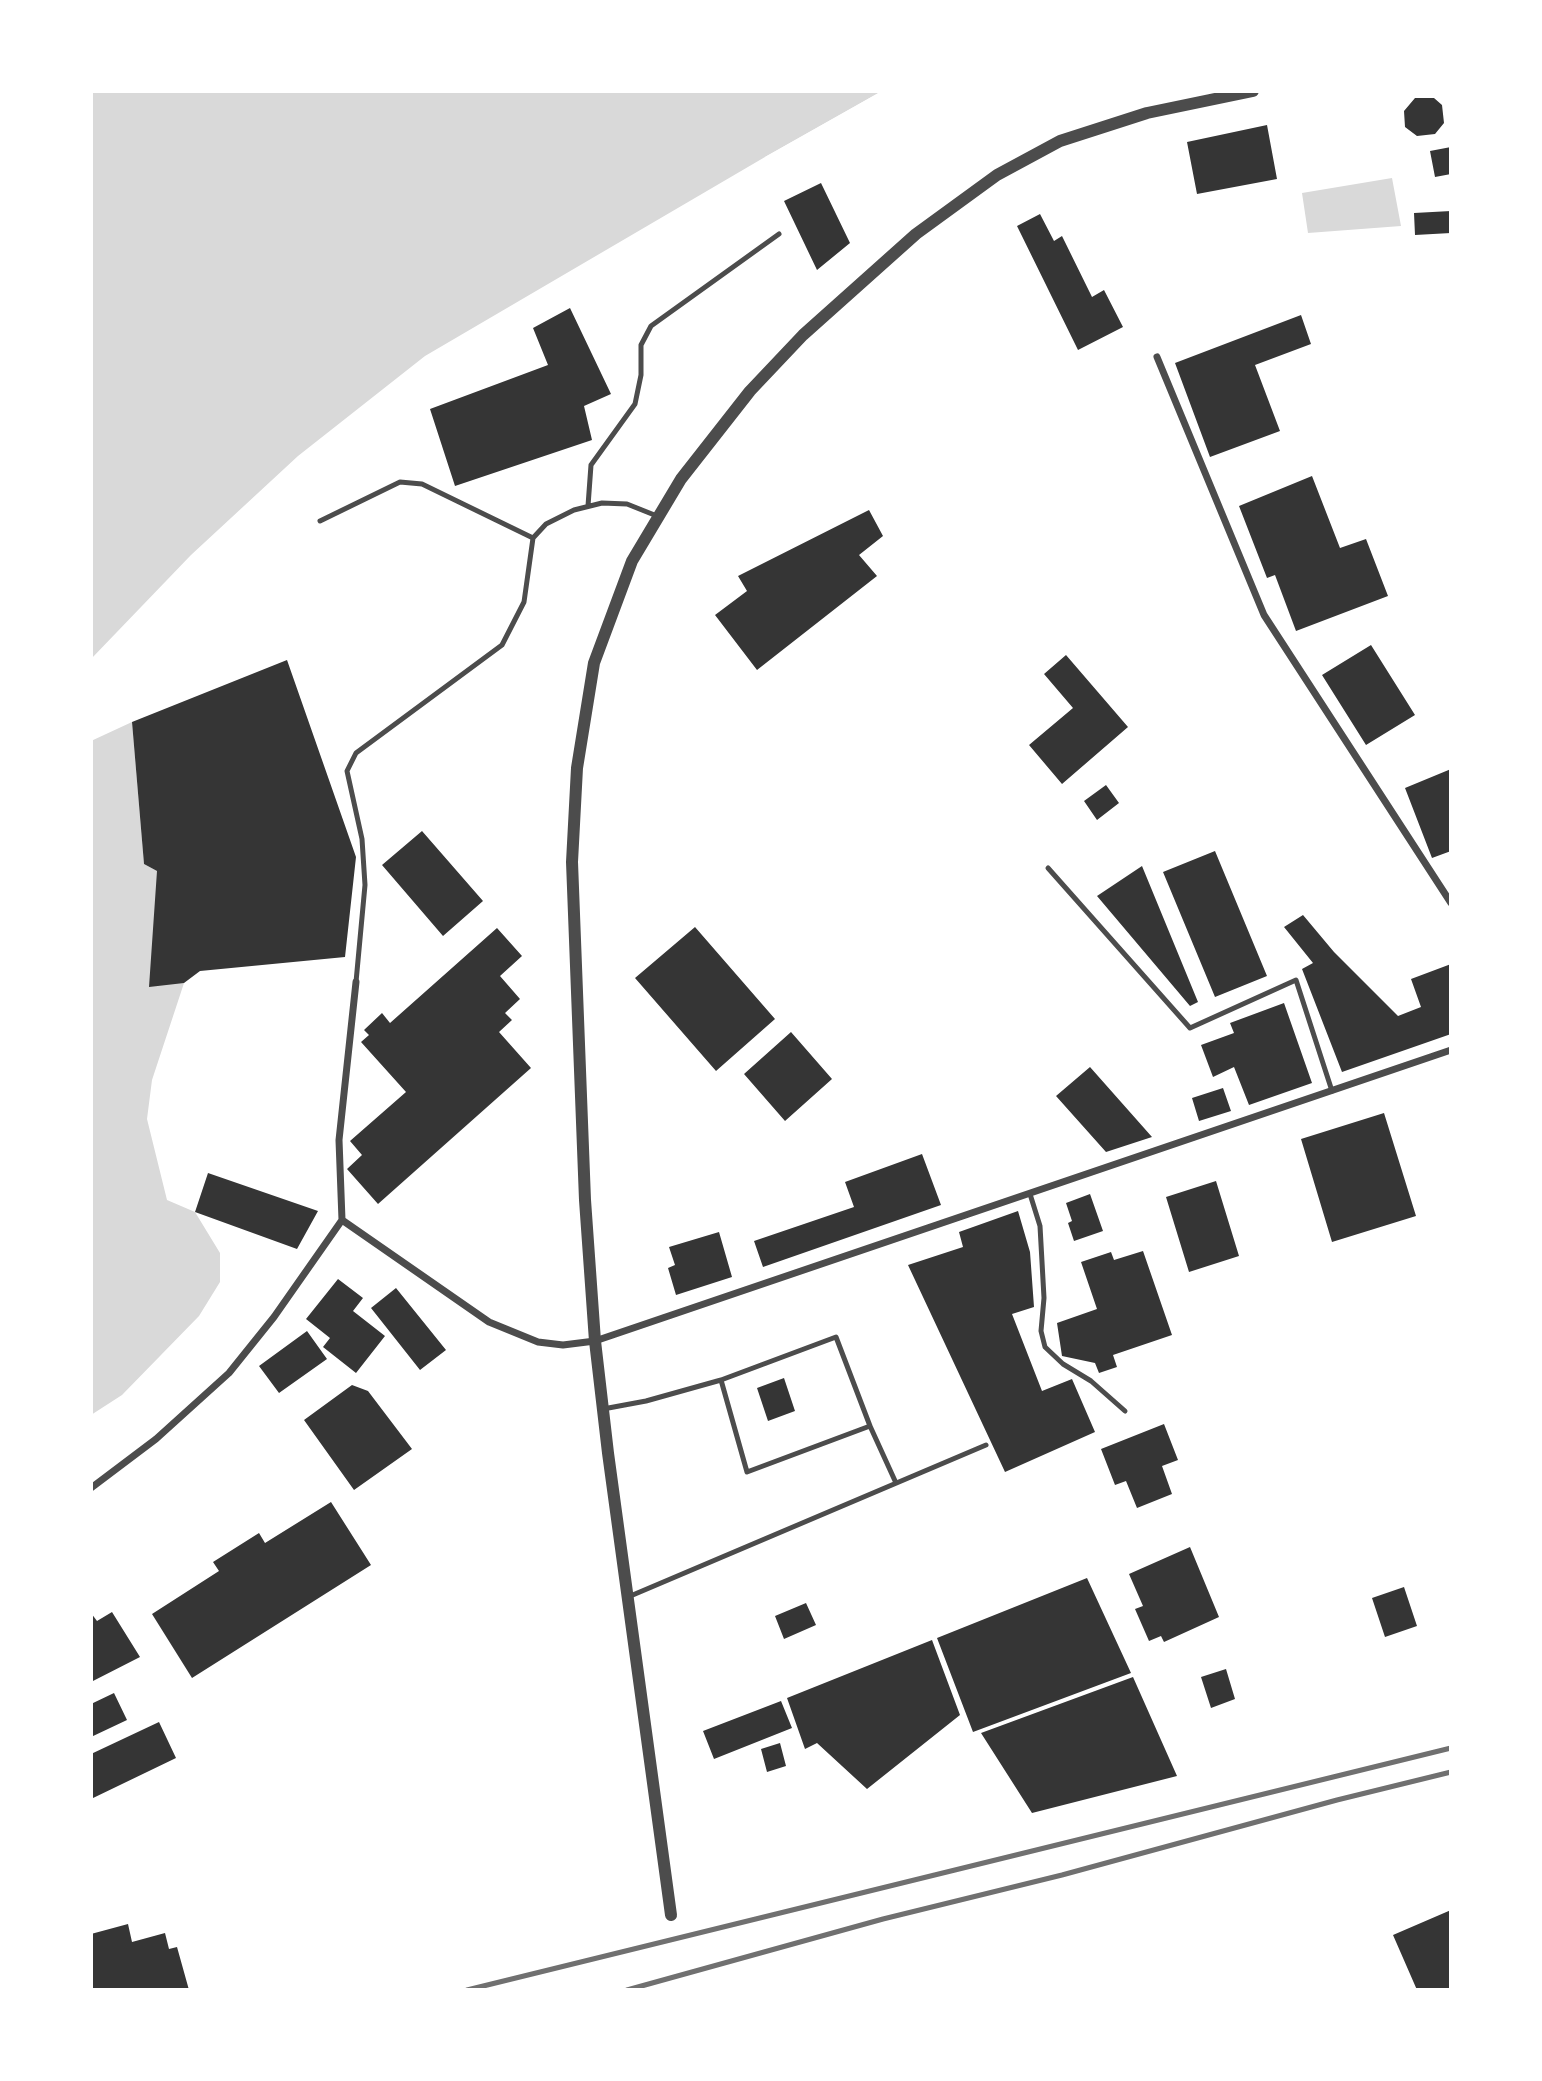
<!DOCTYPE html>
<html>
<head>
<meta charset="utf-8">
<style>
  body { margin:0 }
  #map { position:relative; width:1542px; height:2081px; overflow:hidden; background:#fff; font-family:Spectral,serif }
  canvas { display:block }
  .frame { position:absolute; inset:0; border:93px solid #fff; pointer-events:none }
</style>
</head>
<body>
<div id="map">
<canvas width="1542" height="2081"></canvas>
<div class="frame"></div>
</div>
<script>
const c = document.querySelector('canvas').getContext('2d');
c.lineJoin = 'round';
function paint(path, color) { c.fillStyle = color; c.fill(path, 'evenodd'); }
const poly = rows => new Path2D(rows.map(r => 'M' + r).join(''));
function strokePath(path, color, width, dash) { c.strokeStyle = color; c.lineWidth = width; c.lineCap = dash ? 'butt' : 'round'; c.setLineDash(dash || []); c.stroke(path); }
paint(poly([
  [91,91,882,91,765,157,425,356,298,456,191,555,91,659],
  [1392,178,1401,226,1308,233,1302,193],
  [132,722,144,864,157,871,184,983,152,1080,147,1119,167,1200,195,1212,220,1253,220,1282,199,1316,122,1395,91,1415,91,741]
]), '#d9d9d9');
paint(poly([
  [882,91,886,91,884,94,766,160,765,157]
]), '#fff');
paint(poly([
  [1415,98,1434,98,1442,105,1444,123,1435,134,1417,136,1405,127,1404,111],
  [1267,125,1277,179,1197,194,1187,142],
  [1451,147,1451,174,1435,177,1430,151],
  [821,183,850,243,817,270,784,201],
  [1451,211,1451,233,1415,235,1414,213],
  [1040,214,1054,241,1062,236,1092,297,1104,290,1123,327,1078,350,1017,226],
  [570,308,611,394,584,406,592,440,455,486,430,409,548,365,533,328],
  [1301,315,1311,344,1255,365,1280,431,1210,457,1175,363],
  [1312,476,1340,548,1366,539,1388,596,1296,631,1275,575,1267,578,1239,506],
  [869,510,883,536,859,555,877,576,757,670,715,615,747,591,738,576],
  [1371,645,1415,715,1366,745,1322,675],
  [1066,655,1128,727,1062,784,1029,745,1073,708,1044,674],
  [287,660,356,857,345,957,200,971,184,983,149,987,157,871,144,864,132,722],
  [1451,769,1451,851,1432,858,1405,788],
  [1106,785,1119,803,1097,820,1084,801],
  [422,831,483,901,443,936,382,865],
  [1215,851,1267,976,1215,997,1163,872],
  [1142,866,1198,1002,1190,1006,1097,896],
  [1303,915,1334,952,1398,1016,1421,1007,1411,979,1451,964,1451,1034,1342,1072,1302,969,1313,963,1284,927],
  [695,927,775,1019,716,1071,635,978],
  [497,928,522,956,500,976,520,999,505,1013,512,1020,499,1032,531,1068,378,1204,347,1169,362,1155,350,1141,406,1092,361,1042,369,1035,364,1030,382,1013,390,1023],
  [1284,1003,1312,1083,1249,1105,1234,1067,1213,1077,1201,1045,1234,1033,1230,1023],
  [791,1032,832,1079,785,1121,744,1074],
  [1090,1067,1152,1137,1106,1152,1056,1096],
  [1223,1088,1231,1111,1199,1121,1192,1098],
  [1384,1113,1416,1216,1332,1242,1301,1139],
  [922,1154,941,1205,763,1267,754,1241,854,1207,845,1182],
  [208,1173,318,1211,297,1249,195,1212],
  [1216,1181,1239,1256,1189,1272,1166,1197],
  [1090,1194,1103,1231,1074,1241,1068,1223,1072,1221,1066,1203],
  [1018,1211,1030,1252,1034,1307,1012,1314,1042,1391,1072,1379,1095,1432,1005,1472,908,1265,963,1247,959,1232],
  [719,1232,732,1277,676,1295,668,1268,675,1265,669,1247],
  [1143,1251,1172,1335,1113,1355,1117,1367,1099,1373,1095,1363,1062,1356,1057,1323,1097,1309,1081,1262,1111,1252,1114,1260],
  [338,1279,363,1298,353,1311,385,1336,356,1373,323,1347,330,1338,306,1319],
  [396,1288,446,1350,420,1370,371,1308],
  [307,1331,327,1359,279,1393,259,1366],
  [784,1378,795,1411,768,1421,757,1388],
  [352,1385,368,1391,412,1449,354,1490,304,1420],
  [1164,1424,1178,1460,1162,1466,1172,1494,1137,1508,1126,1481,1115,1485,1101,1449],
  [331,1502,371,1565,192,1678,152,1614,219,1571,213,1562,259,1533,265,1543],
  [1190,1547,1219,1617,1164,1642,1161,1636,1149,1641,1135,1609,1143,1606,1129,1574],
  [1087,1578,1131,1673,973,1732,937,1638],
  [1404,1587,1417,1626,1385,1637,1372,1598],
  [806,1603,816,1625,784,1639,775,1616],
  [112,1612,140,1657,91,1682,91,1613,97,1621],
  [932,1640,960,1715,867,1789,817,1743,805,1749,787,1698],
  [1226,1669,1235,1699,1211,1708,1201,1677],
  [1133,1677,1177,1776,1032,1813,981,1733],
  [114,1693,127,1720,91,1737,91,1704],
  [781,1701,792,1728,714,1759,703,1731],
  [159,1722,176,1758,91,1799,91,1754],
  [780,1743,786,1766,767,1772,761,1749],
  [1451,1910,1451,1990,1417,1990,1393,1935],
  [128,1924,132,1942,165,1933,169,1949,177,1947,189,1990,91,1990,91,1934]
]), '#353535');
strokePath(poly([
  [588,506,591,465,635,404,641,375,641,345,651,326,779,234],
  [320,521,400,482,422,484,533,538],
  [1048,868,1190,1028,1296,980,1332,1091],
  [356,982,365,885,362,839,347,771,356,753,502,645,524,602,533,538,546,524,574,510,602,503,627,504,657,516],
  [1030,1194,1040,1226,1044,1298,1041,1331,1045,1347,1063,1364,1091,1381,1125,1411],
  [603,1409,646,1401,721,1380,836,1337,870,1426,747,1472,721,1380],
  [870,1426,896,1483],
  [628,1597,986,1445]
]), '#4c4c4c', 5);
strokePath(poly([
  [1157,357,1264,615,1451,903],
  [342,1220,489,1322,538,1342,563,1345,595,1341,1451,1050],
  [91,1488,156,1439,229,1373,274,1317,342,1220,339,1140,356,982]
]), '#4c4c4c', 7);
strokePath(poly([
  [671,1915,608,1453,595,1341,585,1200,572,862,577,768,594,663,632,561,681,479,750,391,803,335,916,234,997,175,1060,141,1147,113,1253,91]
]), '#4c4c4c', 12);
strokePath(poly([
  [467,1990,1451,1748],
  [627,1990,883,1919,1062,1875,1337,1800,1451,1772]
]), '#707070', 5);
</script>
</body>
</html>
